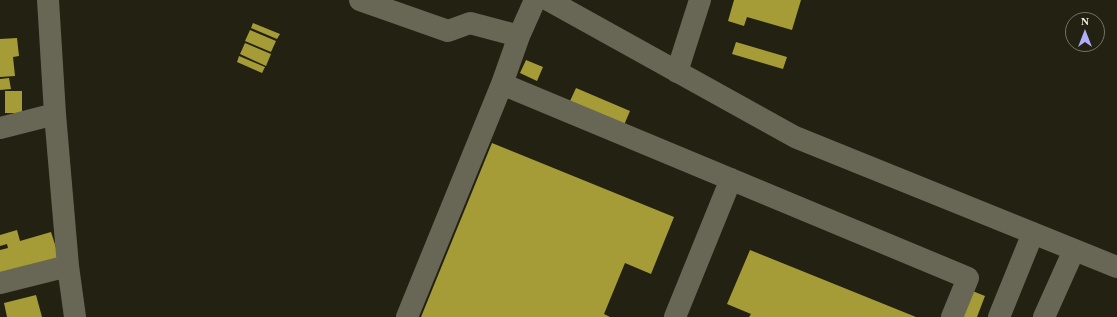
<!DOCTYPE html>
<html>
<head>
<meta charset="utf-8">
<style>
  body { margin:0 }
  #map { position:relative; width:1117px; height:317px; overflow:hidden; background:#222112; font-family:"Times New Roman",serif }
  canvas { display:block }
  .north { position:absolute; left:1065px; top:12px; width:40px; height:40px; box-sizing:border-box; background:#222112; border:1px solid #747366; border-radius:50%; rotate:0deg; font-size:11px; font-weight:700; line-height:16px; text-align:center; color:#eeeee4 }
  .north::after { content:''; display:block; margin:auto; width:14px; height:18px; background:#b0aefa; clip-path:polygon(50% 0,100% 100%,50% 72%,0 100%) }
</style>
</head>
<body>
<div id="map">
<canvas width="1117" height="317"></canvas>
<div class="north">N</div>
</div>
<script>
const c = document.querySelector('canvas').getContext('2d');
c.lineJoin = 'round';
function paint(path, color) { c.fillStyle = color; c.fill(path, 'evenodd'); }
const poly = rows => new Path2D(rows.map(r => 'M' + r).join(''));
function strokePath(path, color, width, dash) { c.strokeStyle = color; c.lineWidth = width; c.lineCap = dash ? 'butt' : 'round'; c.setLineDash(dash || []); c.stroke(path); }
paint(poly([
  [734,0,801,0,792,30,747,17,744,26,728,21],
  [253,23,280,34,277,39,251,28],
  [250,30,276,41,271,52,245,41],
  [17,38,19,56,13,57,15,76,0,77,0,39],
  [736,42,787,57,783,69,732,54],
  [245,43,271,54,266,66,240,54],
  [239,56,265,67,262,73,237,62],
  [526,60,543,67,537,81,520,73],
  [9,78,11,89,0,90,0,79],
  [576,88,630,111,624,125,570,101],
  [5,91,22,91,22,113,5,113],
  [492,143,674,217,651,274,625,263,604,314,610,317,421,317],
  [17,230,20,241,51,232,60,260,0,275,0,250,8,248,7,244,0,246,0,235],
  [750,250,916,317,749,317,751,314,727,304],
  [970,290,985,296,977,317,959,317],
  [36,295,42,317,7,317,4,303]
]), '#a59c37');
strokePath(poly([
  [48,0,55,114,68,266,75,317],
  [360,0,448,31,470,23,519,36],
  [548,0,795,137,1117,267],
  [677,72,700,0],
  [502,84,968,278,952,317],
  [0,128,55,114],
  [0,283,68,266],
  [407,317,502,84,519,36,535,0],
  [675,317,731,179],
  [999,317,1033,233],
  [1044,317,1074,250]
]), '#686756', 22);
</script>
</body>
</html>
